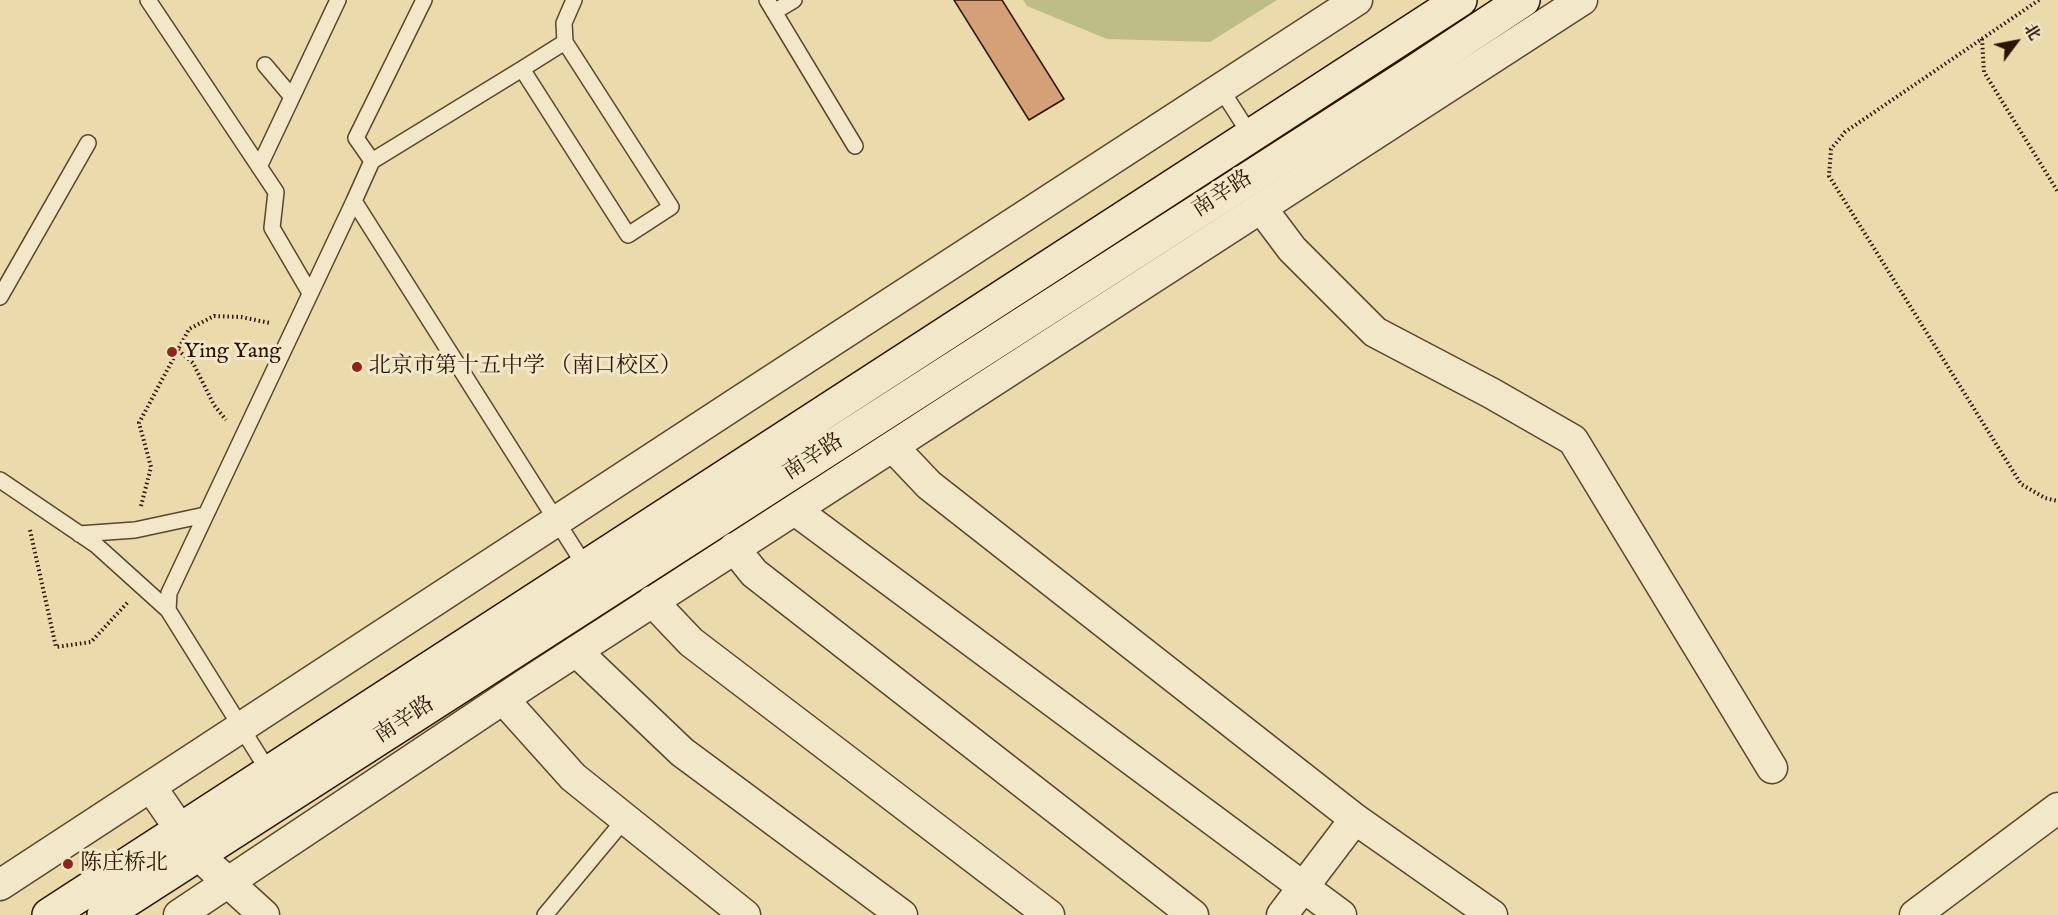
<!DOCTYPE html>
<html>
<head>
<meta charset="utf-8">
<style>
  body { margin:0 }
  #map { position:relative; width:2058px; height:915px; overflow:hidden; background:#ebdaab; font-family:"IM FELL English","Noto Serif SC",serif }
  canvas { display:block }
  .north { position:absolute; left:1986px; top:12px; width:60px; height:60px; -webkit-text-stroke:4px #f2e7c8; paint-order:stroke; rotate:58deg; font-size:16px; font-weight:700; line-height:24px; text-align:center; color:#2c1401 }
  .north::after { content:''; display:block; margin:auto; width:21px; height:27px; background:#2c1401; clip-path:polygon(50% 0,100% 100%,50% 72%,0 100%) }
</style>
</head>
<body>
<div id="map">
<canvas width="2058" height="915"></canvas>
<div class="north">北</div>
</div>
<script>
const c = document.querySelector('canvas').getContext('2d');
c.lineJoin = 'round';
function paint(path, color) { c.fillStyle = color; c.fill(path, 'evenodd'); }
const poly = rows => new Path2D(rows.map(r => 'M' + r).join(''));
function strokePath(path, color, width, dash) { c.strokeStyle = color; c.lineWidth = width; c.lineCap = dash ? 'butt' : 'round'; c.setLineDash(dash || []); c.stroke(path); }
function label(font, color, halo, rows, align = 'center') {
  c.font = font + ' "IM FELL English","Noto Serif SC",serif'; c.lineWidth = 6; c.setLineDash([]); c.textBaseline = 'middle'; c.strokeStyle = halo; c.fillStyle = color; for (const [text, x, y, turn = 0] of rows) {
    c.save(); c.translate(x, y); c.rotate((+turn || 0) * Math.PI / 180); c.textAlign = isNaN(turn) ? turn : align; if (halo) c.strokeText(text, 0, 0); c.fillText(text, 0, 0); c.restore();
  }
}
paint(poly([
  [1023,0,1277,0,1210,42,1107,39,1027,6]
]), '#bdbe85');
const building = poly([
  [954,0,1002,0,1064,99,1029,120,954,0]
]);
paint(building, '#d5a077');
strokePath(building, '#2c1401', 1.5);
const lane = poly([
  [148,0,276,192,272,228,310,293],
  [767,0,855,146],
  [774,12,794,0],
  [565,42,564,23,574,0],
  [265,65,292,97],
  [522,69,628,235,671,207,565,42,522,69,372,161,354,201,587,569],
  [1221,89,1251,136],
  [372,161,356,138,424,0],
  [259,167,338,0],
  [0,297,88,143],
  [0,480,96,545,168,610],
  [79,534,135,530,205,515],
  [269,772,168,610,169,593,354,201],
  [545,915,625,819]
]);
const street = poly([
  [1262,209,1292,249,1375,332,1491,393,1573,440,1772,768],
  [893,447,929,485,1355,819,1492,915],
  [795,510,1341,915],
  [734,548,754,573,1193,915],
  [652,601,691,642,1049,915],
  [576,651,682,752,902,915],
  [503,699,573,777,745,915],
  [151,787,197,854,264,915],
  [0,885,743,399,1357,0],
  [179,915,527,683,1582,0],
  [1282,915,1355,819],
  [1915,915,2058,808]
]);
const secondary = poly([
  [49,915,1460,0],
  [104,915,1413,73,1523,0]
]);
strokePath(lane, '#5c462c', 18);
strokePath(street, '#5c462c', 33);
strokePath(secondary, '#2c1401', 36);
strokePath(poly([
  [2039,0,1845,132,1831,149,1829,176,2021,484,2045,498,2058,501],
  [1982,39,1984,72,2058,192],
  [178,350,193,363,214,405,226,420],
  [141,506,151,467,139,423,189,329,214,316,241,317,270,323],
  [30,530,56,647,91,642,128,602]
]), '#2c1401', 4, [1.5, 3]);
strokePath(lane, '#f2e7c8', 15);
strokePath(street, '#f2e7c8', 30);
strokePath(secondary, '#f2e7c8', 33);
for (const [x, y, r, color] of [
  [172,352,6,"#8f2418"],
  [357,367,6,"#8f2418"],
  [68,864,6,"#8f2418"]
]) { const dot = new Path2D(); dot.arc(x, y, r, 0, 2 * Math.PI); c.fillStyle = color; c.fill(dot); strokePath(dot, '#f2e7c8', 2); }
label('22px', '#2c1401', '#f2e7c8', [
  ["南辛路",1223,195,-33],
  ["南辛路",814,458,-33],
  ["南辛路",405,721,-33]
]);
label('22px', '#2c1401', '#f2e7c8', [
  ["Ying Yang",184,352],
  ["北京市第十五中学 （南口校区）",369,367],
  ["陈庄桥北",80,864]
], 'left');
</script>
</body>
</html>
